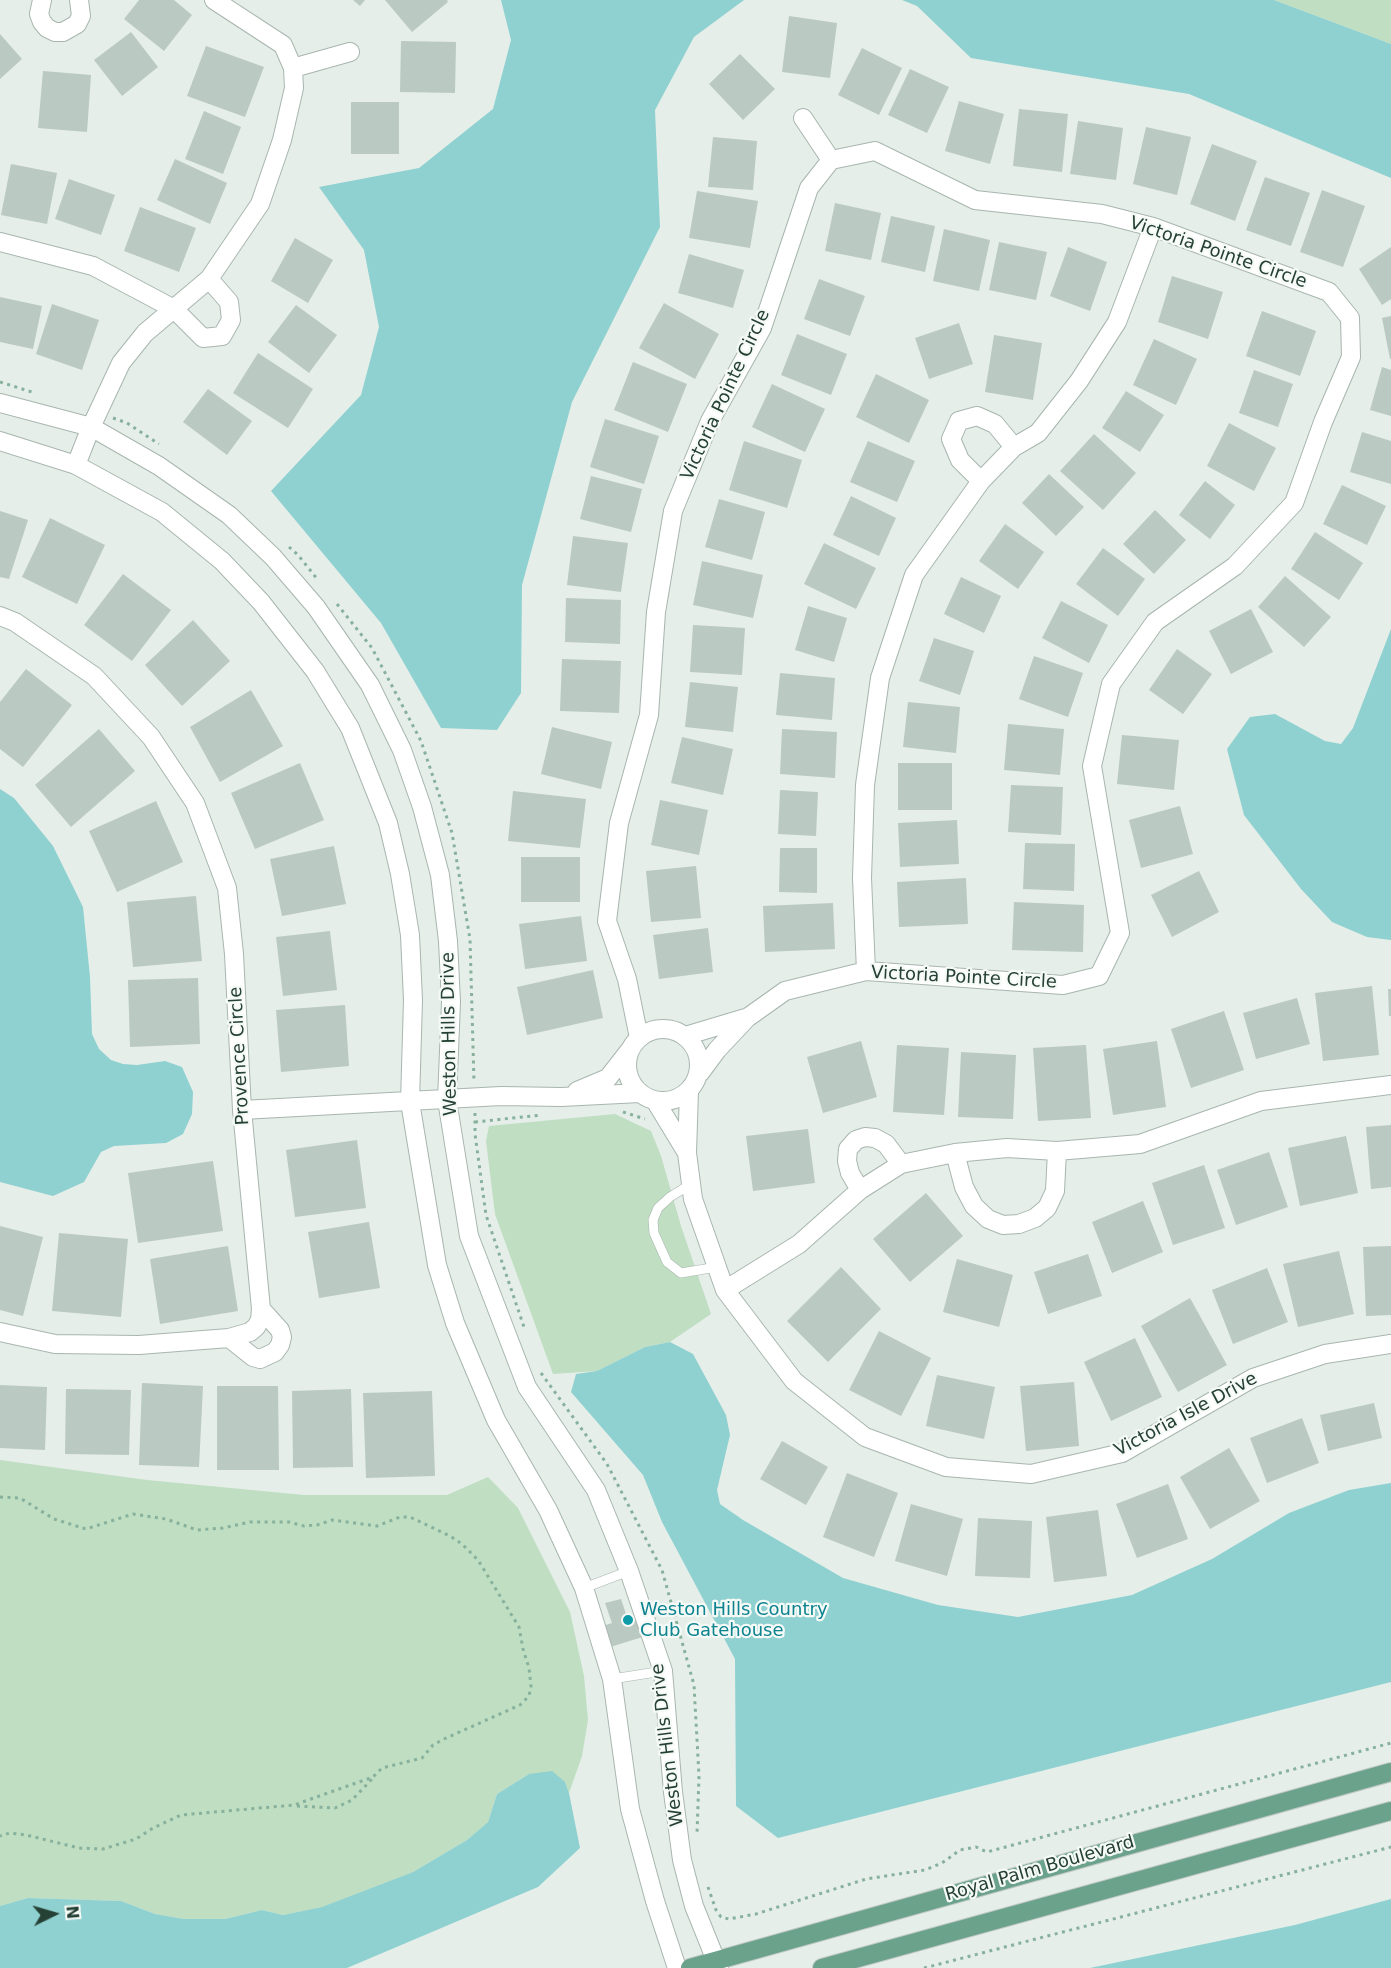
<!DOCTYPE html>
<html>
<head>
<meta charset="utf-8">
<style>
  body { margin:0 }
  #map { position:relative; width:1391px; height:1968px; overflow:hidden; background:#e5eee9; font-family:"DejaVu Sans",sans-serif }
  canvas { display:block }
  .north { position:absolute; left:24px; top:1884px; width:60px; height:60px; -webkit-text-stroke:4px #f6faf7; paint-order:stroke; rotate:85deg; font-size:16px; font-weight:700; line-height:24px; text-align:center; color:#254034 }
  .north::after { content:''; display:block; margin:auto; width:21px; height:27px; background:#254034; clip-path:polygon(50% 0,100% 100%,50% 72%,0 100%) }
</style>
</head>
<body>
<div id="map">
<canvas width="1391" height="1968"></canvas>
<div class="north">N</div>
</div>
<script>
const c = document.querySelector('canvas').getContext('2d');
c.lineJoin = 'round';
function paint(path, color) { c.fillStyle = color; c.fill(path, 'evenodd'); }
const poly = rows => new Path2D(rows.map(r => 'M' + r).join(''));
function strokePath(path, color, width, dash) { c.strokeStyle = color; c.lineWidth = width; c.lineCap = dash ? 'butt' : 'round'; c.setLineDash(dash || []); c.stroke(path); }
function label(font, color, halo, rows, align = 'center') {
  c.font = font + ' "DejaVu Sans",sans-serif'; c.lineWidth = 4.5; c.setLineDash([]); c.textBaseline = 'middle'; c.strokeStyle = halo; c.fillStyle = color; for (const [text, x, y, turn = 0] of rows) {
    c.save(); c.translate(x, y); c.rotate((+turn || 0) * Math.PI / 180); c.textAlign = isNaN(turn) ? turn : align; if (halo) c.strokeText(text, 0, 0); c.fillText(text, 0, 0); c.restore();
  }
}
paint(poly([
  [1274,0,1391,0,1391,44],
  [615,1114,651,1131,661,1156,681,1226,711,1314,670,1342,645,1347,597,1371,553,1374,495,1214,486,1141,489,1126],
  [0,1460,147,1480,304,1495,447,1495,488,1477,518,1508,570,1612,584,1676,588,1720,582,1756,569,1793,565,1782,529,1774,497,1794,488,1822,467,1840,413,1872,323,1907,283,1915,262,1910,225,1919,184,1919,155,1914,121,1901,28,1898,0,1906]
]), '#bfdec2');
paint(poly([
  [501,0,744,0,694,37,655,110,660,227,572,402,522,585,521,693,497,730,441,728,381,623,271,491,361,395,379,327,364,250,319,187,419,168,493,109,511,40],
  [902,0,1274,0,1391,44,1391,178,1189,94,971,58,917,6],
  [1391,629,1391,940,1367,937,1332,922,1301,889,1244,815,1227,749,1250,717,1275,714,1325,741,1341,744,1353,728],
  [0,789,14,798,53,846,83,907,90,977,92,1034,99,1049,111,1060,123,1064,137,1065,165,1061,182,1067,193,1092,192,1114,183,1134,166,1143,114,1146,101,1152,84,1182,53,1196,0,1182],
  [670,1342,693,1354,726,1415,730,1435,717,1490,720,1504,743,1520,843,1578,938,1605,1018,1617,1132,1595,1212,1559,1289,1513,1349,1490,1391,1483,1391,1682,778,1838,736,1806,735,1659,662,1522,643,1475,571,1392,576,1374,597,1371,645,1347],
  [552,1771,565,1782,569,1793,580,1848,538,1887,347,1968,0,1968,0,1906,28,1898,121,1901,155,1914,184,1919,225,1919,262,1910,283,1915,322,1907,413,1872,467,1840,488,1822,497,1794,529,1774],
  [1391,1899,1391,1968,1090,1968,1295,1925]
]), '#8fd1d0');
paint(poly([
  [139,0,174,0,192,15,164,51,124,19],
  [353,0,365,0,360,6],
  [385,0,447,0,448,2,412,32],
  [789,16,837,23,830,78,782,72],
  [131,32,158,67,122,96,94,60],
  [0,34,22,59,0,79],
  [401,41,456,42,455,93,400,92],
  [206,46,264,67,245,117,187,96],
  [862,48,902,68,879,115,838,95],
  [740,54,775,89,743,120,709,84],
  [910,69,949,87,927,133,888,115],
  [43,71,91,75,87,132,38,128],
  [959,101,1004,114,990,164,945,151],
  [351,102,399,102,399,154,351,154],
  [1019,109,1068,114,1062,172,1013,166],
  [204,111,241,127,223,174,185,159],
  [1078,121,1123,128,1116,180,1070,174],
  [1146,127,1191,137,1177,195,1133,184],
  [713,137,757,141,753,190,708,187],
  [1212,144,1257,161,1235,221,1190,204],
  [175,159,227,183,210,224,157,200],
  [11,164,57,173,47,224,1,215],
  [1265,177,1310,193,1291,246,1246,230],
  [69,179,115,195,101,235,55,219],
  [1322,190,1365,206,1343,267,1300,252],
  [697,191,758,201,750,248,689,238],
  [835,203,881,213,871,260,825,251],
  [140,207,196,228,179,272,124,251],
  [891,216,935,226,925,272,881,262],
  [944,229,990,240,979,291,933,281],
  [295,238,333,260,308,303,271,281],
  [999,242,1047,252,1036,300,989,290],
  [1068,247,1107,262,1090,311,1050,296],
  [1391,247,1391,299,1382,305,1359,269],
  [689,254,744,270,733,308,678,293],
  [1172,276,1223,292,1208,339,1158,322],
  [819,279,865,296,850,336,804,319],
  [0,297,42,306,33,349,0,342],
  [664,303,719,334,695,379,639,348],
  [52,304,99,320,82,370,36,354],
  [296,305,337,335,309,373,268,342],
  [1262,311,1316,331,1300,376,1246,356],
  [1391,316,1391,359,1390,359,1382,318],
  [959,323,973,364,929,379,915,338],
  [797,334,847,354,831,395,781,375],
  [994,335,1042,343,1033,400,985,392],
  [1154,339,1197,359,1176,405,1133,385],
  [258,353,313,389,288,428,233,393],
  [633,362,687,384,668,432,614,410],
  [1382,367,1391,370,1391,416,1370,410],
  [1254,370,1293,384,1278,427,1239,413],
  [876,374,929,400,909,443,856,417],
  [772,384,825,409,805,452,752,427],
  [208,389,252,421,227,455,183,422],
  [1126,391,1164,415,1140,452,1102,428],
  [605,419,659,436,644,484,590,467],
  [1229,423,1276,448,1254,491,1207,466],
  [1362,432,1391,441,1391,484,1350,472],
  [1094,434,1136,473,1103,510,1060,471],
  [744,441,802,460,787,508,729,490],
  [868,441,915,461,897,502,850,482],
  [1049,474,1084,507,1056,536,1022,503],
  [591,476,642,489,631,532,580,519],
  [1205,481,1235,505,1210,539,1179,515],
  [1342,485,1386,506,1367,545,1323,524],
  [851,496,896,518,879,556,833,535],
  [719,499,765,512,752,560,705,547],
  [1155,510,1186,540,1154,574,1123,544],
  [0,511,28,520,9,579,0,577],
  [50,518,105,545,77,604,22,577],
  [1005,524,1044,552,1018,589,979,561],
  [1315,532,1363,563,1339,600,1291,569],
  [573,536,628,543,621,592,567,585],
  [824,543,876,568,856,609,804,584],
  [1103,548,1145,579,1118,616,1076,584],
  [702,561,763,575,753,618,693,605],
  [123,574,171,610,132,661,84,625],
  [1285,576,1331,617,1304,647,1258,607],
  [961,577,1001,596,984,633,944,614],
  [566,598,621,600,620,644,565,642],
  [1061,601,1108,625,1089,663,1042,638],
  [808,606,847,618,834,662,795,650],
  [1251,609,1273,652,1231,674,1209,631],
  [193,620,230,661,182,706,145,665],
  [693,625,745,628,742,675,690,672],
  [934,638,974,651,960,695,919,681],
  [1177,649,1212,674,1183,714,1149,690],
  [1034,656,1083,673,1068,717,1019,699],
  [562,659,621,661,619,713,560,711],
  [26,669,72,705,23,767,0,749,0,702],
  [780,673,835,678,832,720,776,715],
  [690,682,738,687,733,732,685,727],
  [251,690,283,746,220,782,190,727],
  [908,702,960,707,956,753,903,747],
  [1008,724,1064,729,1060,775,1004,770],
  [552,727,612,742,601,789,541,774],
  [99,729,135,771,71,827,35,785],
  [782,729,837,732,835,778,780,774],
  [1122,735,1179,740,1174,790,1117,784],
  [682,737,733,749,723,795,671,783],
  [300,763,324,820,255,849,231,793],
  [898,763,952,763,952,810,898,810],
  [1011,785,1063,787,1061,835,1008,832],
  [780,790,818,792,816,836,778,834],
  [513,791,586,799,580,848,508,841],
  [660,800,708,810,699,855,651,845],
  [156,801,183,862,117,892,89,831],
  [1180,806,1193,854,1141,868,1129,820],
  [957,820,959,864,900,867,898,823],
  [1025,843,1075,844,1074,891,1023,889],
  [334,846,346,904,282,916,270,859],
  [780,848,817,848,817,893,779,892],
  [521,857,580,857,580,902,521,902],
  [696,866,701,918,651,922,646,871],
  [1199,871,1219,912,1172,937,1151,895],
  [966,878,968,924,899,927,897,882],
  [196,896,202,961,133,967,127,902],
  [1014,902,1084,905,1083,952,1012,950],
  [833,903,835,949,765,952,763,906],
  [581,916,587,961,525,969,519,924],
  [708,928,713,972,659,979,653,935],
  [330,931,337,990,283,996,276,937],
  [593,970,603,1018,527,1035,517,987],
  [198,978,200,1044,130,1047,128,980],
  [1372,986,1379,1055,1323,1061,1315,993],
  [1388,989,1391,989,1391,1016,1389,1016],
  [1297,998,1310,1044,1256,1059,1243,1013],
  [345,1005,349,1066,281,1072,276,1010],
  [1224,1011,1244,1070,1191,1088,1171,1029],
  [861,1041,877,1097,823,1113,807,1057],
  [1157,1041,1166,1107,1113,1115,1103,1049],
  [897,1045,949,1048,944,1115,893,1112],
  [1086,1045,1091,1118,1038,1121,1033,1048],
  [961,1052,1016,1055,1013,1119,958,1117],
  [1391,1125,1391,1187,1371,1189,1366,1127],
  [808,1129,815,1183,753,1191,746,1136],
  [1346,1136,1358,1193,1300,1206,1288,1148],
  [357,1140,366,1208,295,1217,286,1150],
  [1269,1152,1288,1207,1236,1225,1217,1170],
  [213,1161,223,1231,138,1243,128,1173],
  [1204,1165,1225,1228,1173,1245,1152,1183],
  [926,1193,963,1236,910,1282,873,1239],
  [1143,1201,1163,1252,1112,1273,1092,1222],
  [369,1222,380,1288,319,1298,308,1232],
  [0,1226,43,1237,23,1316,0,1310],
  [59,1233,128,1239,121,1317,52,1311],
  [228,1246,238,1311,160,1324,150,1259],
  [1391,1246,1391,1315,1366,1316,1363,1247],
  [1339,1251,1354,1314,1298,1327,1283,1264],
  [1088,1254,1102,1296,1048,1314,1034,1272],
  [957,1259,1013,1275,999,1327,943,1312],
  [841,1267,881,1309,828,1362,787,1321],
  [1267,1268,1288,1322,1233,1344,1212,1290],
  [1190,1298,1227,1365,1178,1392,1141,1326],
  [879,1331,931,1358,901,1416,849,1390],
  [1135,1338,1162,1397,1111,1421,1084,1362],
  [937,1375,995,1387,984,1439,926,1426],
  [1074,1382,1079,1446,1026,1451,1020,1386],
  [142,1383,203,1386,199,1467,139,1465],
  [0,1385,47,1387,45,1450,0,1448],
  [217,1386,278,1386,279,1470,217,1470],
  [66,1389,131,1390,129,1455,65,1454],
  [351,1389,353,1467,293,1468,292,1391],
  [432,1391,435,1476,366,1478,363,1393],
  [1374,1403,1382,1438,1328,1451,1320,1415],
  [1302,1418,1319,1463,1267,1483,1250,1438],
  [782,1441,828,1467,806,1505,760,1479],
  [1229,1448,1260,1501,1210,1529,1180,1477],
  [847,1473,898,1493,874,1557,823,1537],
  [1168,1484,1188,1539,1137,1558,1116,1504],
  [911,1504,963,1519,947,1576,895,1561],
  [1098,1510,1107,1576,1054,1582,1046,1517],
  [978,1518,1032,1521,1030,1578,975,1576],
  [621,1599,627,1617,642,1612,649,1635,607,1648,600,1627,612,1623,605,1603]
]), '#bac9c1');
const service = poly([
  [691,1184,670,1197,658,1208,653,1220,654,1233,667,1262,681,1273,717,1267],
  [584,1588,629,1571],
  [612,1679,663,1671]
]);
const minor = poly([
  [42,0,39,14,42,22,47,28,55,32,63,32,77,24,81,16,79,0],
  [293,68,350,52],
  [803,118,831,160],
  [0,242,93,266,174,309,203,338,222,336,231,320,229,302,209,279],
  [0,403,91,427,159,466,229,515,273,557,316,607,370,685,402,750,422,807,440,875,448,941,451,1002,447,1100,469,1236,527,1387,596,1490,629,1571,663,1671,673,1792,682,1860,694,1906,719,1968],
  [0,441,76,465,162,512,222,561,261,602,315,671,350,728,388,823,400,874,410,935,413,1000,410,1102,437,1265,455,1323,496,1420,548,1510,584,1588,612,1679,630,1809,655,1901,677,1968],
  [76,465,91,427,121,363,145,333,209,279,260,204,282,140,294,88,293,68,283,45,214,0],
  [981,481,960,460,951,439,959,421,977,416,995,424,1014,447],
  [0,616,15,622,94,676,151,737,195,803,227,888,234,954,242,1110,261,1309,260,1320,256,1327,250,1332,229,1338,139,1345,55,1344,0,1332],
  [866,971,862,878,865,785,880,678,914,575,981,481,1014,447,1038,433,1079,381,1117,322,1153,227],
  '627 1065a36 36 0 1 1 72 0a36 36 0 1 1-72 0Z',
  [685,1036,745,1018],
  [639,1038,627,979,607,921,619,823,649,715,656,612,673,511,710,421,762,328,809,188,831,160,875,151,975,200,1102,214,1153,227,1329,292,1350,318,1351,357,1323,422,1294,503,1235,566,1155,622,1111,684,1092,766,1120,933,1099,976,1063,985,866,971,785,991,747,1018,717,1050,700,1073],
  [577,1091,608,1078,629,1051],
  [689,1091,687,1153,693,1199,725,1290,794,1381,865,1437,946,1467,1031,1474,1122,1453,1253,1378,1325,1354,1391,1344],
  [656,1102,687,1153],
  [242,1110,501,1096,561,1097,640,1093],
  [955,1153,964,1187,974,1206,988,1219,1003,1225,1019,1224,1035,1218,1047,1208,1055,1191,1057,1151],
  [860,1190,850,1173,847,1161,848,1149,856,1140,865,1137,875,1138,886,1144,901,1164],
  [725,1290,799,1244,860,1190,901,1164,955,1153,1007,1148,1057,1151,1140,1144,1261,1101,1391,1085],
  [229,1338,253,1357,260,1359,275,1352,280,1345,282,1337,280,1330,261,1309]
]);
const primary = poly([
  [690,1968,1391,1772],
  [822,1968,1391,1811]
]);
strokePath(service, '#a8b6af', 10);
strokePath(minor, '#a8b6af', 20);
strokePath(primary, '#c2cac6', 20);
strokePath(poly([
  [0,382,32,392],
  [113,418,127,423,159,444],
  [289,547,298,555,318,580],
  [337,604,372,648,421,741,452,833,470,939,474,1082],
  [623,1112,645,1119],
  [475,1113,475,1134,486,1215,525,1330],
  [475,1122,542,1115],
  [541,1373,607,1464,662,1570,694,1685,699,1776,697,1834],
  [0,1497,20,1498,54,1519,86,1529,133,1514,166,1519,197,1530,223,1528,250,1522,289,1522,304,1526,317,1525,332,1520,377,1526,400,1517,410,1517,450,1536,462,1544,478,1560,519,1627,523,1649,529,1668,531,1686,529,1696,520,1705,444,1739,433,1745,422,1758,382,1768,373,1777,294,1805,181,1815,153,1828,136,1839,103,1849,79,1848,26,1835,10,1833,0,1836],
  [297,1806,335,1808,352,1800,372,1779],
  [708,1887,716,1910,721,1917,729,1919,756,1914,866,1879,925,1870,942,1863,960,1850,976,1847,987,1852,1391,1743],
  [924,1968,1391,1847]
]), '#87b19c', 3, [3, 4.5]);
strokePath(service, '#fff', 9);
strokePath(minor, '#fff', 18);
strokePath(primary, '#6ba28b', 18);
for (const [x, y, r, color] of [
  [628,1620,6,"#0f9aa8"]
]) { const dot = new Path2D(); dot.arc(x, y, r, 0, 2 * Math.PI); c.fillStyle = color; c.fill(dot); strokePath(dot, '#f6faf7', 2); }
label('18px', '#254034', '#f6faf7', [
  ["Victoria Pointe Circle",1218,253,19],
  ["Victoria Pointe Circle",726,395,-65],
  ["Victoria Pointe Circle",964,978,3],
  ["Weston Hills Drive",450,1034,-91],
  ["Provence Circle",240,1056,-93],
  ["Victoria Isle Drive",1186,1415,-28],
  ["Weston Hills Drive",668,1745,-97],
  ["Royal Palm Boulevard",1040,1869,-16]
]);
label('18px', '#0d838f', '#f6faf7', [
  ["Weston Hills Country",640,1610],
  ["Club Gatehouse",640,1631]
], 'left');
</script>
</body>
</html>
